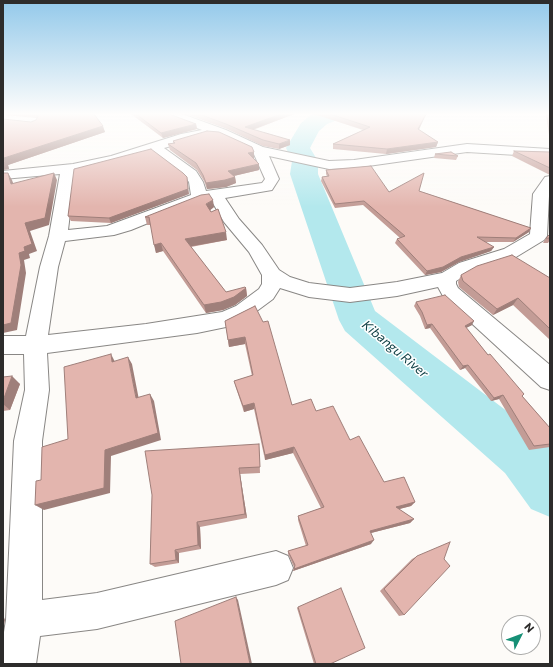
<!DOCTYPE html>
<html>
<head>
<meta charset="utf-8">
<style>
  body { margin:0 }
  #map { position:relative; width:553px; height:667px; overflow:hidden; background:#fdfbf8; font-family:Commissioner,sans-serif }
  canvas { display:block }
  .frame { position:absolute; inset:0; border:4px solid #2d2c2b; pointer-events:none }
  .north { position:absolute; left:501px; top:615px; width:40px; height:40px; box-sizing:border-box; background:#fff; border:1px solid #ababaa; border-radius:50%; rotate:48deg; font-size:11px; font-weight:700; line-height:16px; text-align:center; color:#2d2c2b }
  .north::after { content:''; display:block; margin:auto; width:14px; height:18px; background:#169076; clip-path:polygon(50% 0,100% 100%,50% 72%,0 100%) }
</style>
</head>
<body>
<div id="map">
<canvas width="553" height="667"></canvas>
<div class="frame"></div>
<div class="north">N</div>
</div>
<script>
const c = document.querySelector('canvas').getContext('2d');
c.lineJoin = 'round';
const poly = rows => new Path2D(rows.map(r => 'M' + r).join(''));
function paint(path, color) { c.fillStyle = color; c.fill(path, 'evenodd'); }
function strokePath(path, color, width, dash) { c.strokeStyle = color; c.lineWidth = width; c.lineCap = dash ? 'butt' : 'round'; c.setLineDash(dash || []); c.stroke(path); }
function label(font, color, halo, rows, align = 'center') {
  c.font = font + ' Commissioner,sans-serif'; c.lineWidth = 3; c.setLineDash([]); c.textBaseline = 'middle'; c.strokeStyle = halo; c.fillStyle = color; for (const [text, x, y, turn = 0] of rows) {
    c.save(); c.translate(x, y); c.rotate((+turn || 0) * Math.PI / 180); c.textAlign = isNaN(turn) ? turn : align; if (halo) c.strokeText(text, 0, 0); c.fillText(text, 0, 0); c.restore();
  }
}
paint(poly([
  [312,114,343,114,340,119,327,124,319,131,310,148,318,161,318,174,375,311,541,437,550,448,550,517,531,509,505,473,345,331,339,320,290,174,292,161,286,148,301,123,312,114]
]), '#b3e8ed');
const street = poly([
  [165,114,182,114,226,130,263,147,329,161,354,160,467,144,550,149,550,157,467,152,354,168,329,169,269,156,279,179,272,190,225,198,239,219,262,245,279,270,290,277,309,283,350,288,397,282,442,273,459,263,504,249,530,234,533,194,545,177,550,176,547,236,544,240,516,257,473,271,456,281,456,284,458,288,550,365,550,390,541,387,444,298,438,287,397,296,350,302,309,297,280,288,273,299,250,316,226,327,197,333,47,353,49,390,42,441,42,600,97,593,276,551,288,556,293,568,288,580,276,585,97,629,40,636,36,664,3,664,3,638,6,620,14,441,25,390,24,354,3,354,3,336,26,336,40,267,49,236,60,174,3,179,3,171,73,164,111,156,181,134,202,130,167,116,165,114],
  [208,136,220,137,253,152,265,179,262,183,206,191,203,182,196,171,164,148,208,136],
  [152,152,185,177,189,182,191,195,107,226,68,230,75,172,119,163,152,152],
  [211,200,224,222,249,252,262,275,262,284,259,289,236,306,222,312,146,324,48,335,58,267,65,241,114,235,131,230,202,201,211,200]
]);
strokePath(street, '#898785', 2);
paint(street, '#fff');
paint(poly([
  [3,114,94,114,105,132,8,165,9,169,3,170,3,119,31,122,36,120,37,118,3,115],
  [131,114,169,114,196,124,197,129,163,138],
  [186,114,294,114,253,130,290,145,279,149,263,146,227,129],
  [314,114,426,114,419,130,438,142,436,147,386,154,333,149,333,144,363,130],
  [546,114,550,114,550,142],
  [173,141,254,152,254,158,253,158,259,170,234,176,235,177,236,183,226,187,207,189,204,181,197,170,170,150,168,144,173,143],
  [514,151,550,152,550,175,512,156],
  [435,154,458,156,456,160,434,158],
  [326,170,389,192,419,191,531,228,529,232,513,242,484,242,494,247,491,251,459,262,441,272,425,275,395,243,397,239,400,238,363,205,335,208,321,181,322,177,327,176,326,174],
  [189,194,111,223,71,221,68,216],
  [214,207,210,210,227,240,191,247,226,292,246,288,247,296,235,305,223,310,206,313,163,251,156,253,151,225,147,225,145,217],
  [550,234,550,240,548,243,543,243,546,238],
  [461,275,550,278,550,340,513,305,493,315,459,287,458,282],
  [416,302,472,325,466,328,522,396,550,428,550,447,529,450,499,399,491,401,465,368,460,370,430,328,425,329,420,316,414,306],
  [255,306,292,405,316,411,350,440,384,482,415,502,411,506,399,509,414,519,410,523,371,533,371,544,293,571,294,567,288,554,288,551,306,546,298,520,298,516,321,508,293,453,265,460,254,409,244,412,236,388,234,381,252,376,245,344,229,347,225,321],
  [3,377,20,384,10,410,3,411],
  [259,444,260,473,240,474,247,518,200,527,201,549,179,553,179,563,155,567,150,564,152,495],
  [417,556,404,615,399,616,380,591,412,559],
  [298,607,330,664,314,664,297,608]
]), '#c39c96');
paint(poly([
  [281,114,294,114,246,132,245,127],
  [426,114,425,117,416,134,418,129],
  [196,124,197,129,163,138,161,133],
  [103,126,105,132,8,165,9,169,3,170,3,162,4,158],
  [290,140,290,145,279,149,279,144],
  [438,142,436,147,386,154,387,149],
  [254,152,254,158,249,160,248,153],
  [259,164,259,170,229,177,228,171],
  [8,173,12,180,16,191,11,184],
  [54,173,57,180,49,225,30,231,37,251,29,254,30,258,24,260,26,273,17,330,3,333,3,325,19,253,24,247,25,223],
  [187,177,189,194,111,223,109,218],
  [235,177,236,183,226,187,207,189,206,183],
  [213,200,214,207,208,212,206,204],
  [531,228,529,232,513,242,516,238],
  [226,232,227,240,187,247,185,239],
  [161,243,163,251,156,253,154,245],
  [494,247,491,251,459,262,441,272,425,275,427,271,461,257],
  [246,288,247,296,235,305,223,310,206,313,204,305],
  [518,298,513,305,493,315,497,309],
  [474,321,472,325,462,330,465,326],
  [432,324,430,328,425,329,427,325],
  [245,337,245,344,229,347,228,340],
  [111,354,115,362,112,362],
  [128,357,132,364,140,405,136,398],
  [468,365,465,368,460,370,463,366],
  [12,376,20,384,10,410,3,404,3,401],
  [150,394,154,401,161,440,111,456,110,493,44,510,35,505],
  [503,395,499,399,491,401,494,398],
  [254,403,254,409,244,412,243,406],
  [294,447,293,453,265,460,265,455],
  [239,468,240,474,247,518,245,514],
  [415,502,411,506,392,511,396,507],
  [414,519,410,523,367,534,370,531],
  [197,522,200,527,201,549,198,545],
  [374,540,371,544,293,571,294,569],
  [175,550,179,553,179,563,176,560],
  [236,597,238,600,252,664,250,664],
  [3,615,5,620,3,629]
]), '#9f7f7a');
const building = poly([
  [37,114,94,114,103,126,4,158,5,162,3,162,3,119,31,122,36,120,38,116,37,114],
  [136,114,169,114,196,124,161,133,136,114],
  [199,114,281,114,245,127,290,140,279,144,263,140,226,124,199,114],
  [330,114,426,114,418,129,438,142,387,149,333,144,370,127,330,114],
  [207,131,219,132,252,147,254,152,248,153,259,164,228,171,235,177,225,180,206,183,203,175,196,163,168,144,175,143,173,141,207,131],
  [151,149,183,173,187,177,188,189,109,218,68,216,74,169,151,149],
  [514,151,550,152,550,168,514,151],
  [451,152,458,156,435,154,451,152],
  [371,166,389,192,424,173,419,191,531,228,516,238,477,237,494,247,461,257,443,267,427,271,397,239,405,236,364,201,335,204,322,177,329,176,326,170,371,166],
  [3,173,8,173,11,184,54,173,45,218,25,223,32,244,24,247,25,251,19,253,21,265,11,323,3,325,3,173],
  [209,194,213,200,206,204,211,212,218,209,226,232,185,239,226,292,245,287,246,288,234,297,221,302,204,305,161,243,154,245,149,217,145,217,201,195,209,194],
  [550,234,550,238,546,238,550,234],
  [512,255,550,278,550,329,518,298,497,309,463,281,461,275,477,266,512,255],
  [445,295,474,321,465,326,488,355,490,354,524,394,522,396,550,428,550,444,534,446,503,395,494,398,468,365,463,366,432,324,427,325,422,312,416,302,445,295],
  [255,306,263,322,268,321,292,405,311,399,316,411,333,406,350,440,359,436,384,482,404,477,415,502,396,507,414,519,370,531,374,540,294,569,295,565,288,551,308,545,298,516,324,507,294,447,265,455,254,403,243,406,234,381,253,375,245,337,228,340,225,321,255,306],
  [111,354,112,362,128,357,136,398,150,394,158,433,105,450,104,488,35,505,36,481,41,480,42,447,68,439,64,367,111,354],
  [12,376,3,401,3,377,12,376],
  [259,444,260,467,239,468,245,514,197,522,198,545,175,550,176,560,150,564,152,495,145,451,259,444],
  [450,542,444,559,450,566,404,615,384,589,417,556,450,542],
  [341,588,365,648,330,664,316,664,298,607,341,588],
  [236,597,250,664,181,664,175,621,236,597]
]);
paint(building, '#e3b5ae');
strokePath(building, '#9f7f7a', 1);
const sky = c.createLinearGradient(0, 0, 0, 207);
sky.addColorStop(0, '#93c9ea');
sky.addColorStop(0.55, '#fefdfc');
sky.addColorStop(1, '#fefdfc00');
c.fillStyle = sky;
c.fillRect(0, 0, 553, 207);
label('italic 13px', '#0c3d42', '#fff', [
  ["Kibangu River",395,349,40]
]);
</script>
</body>
</html>
